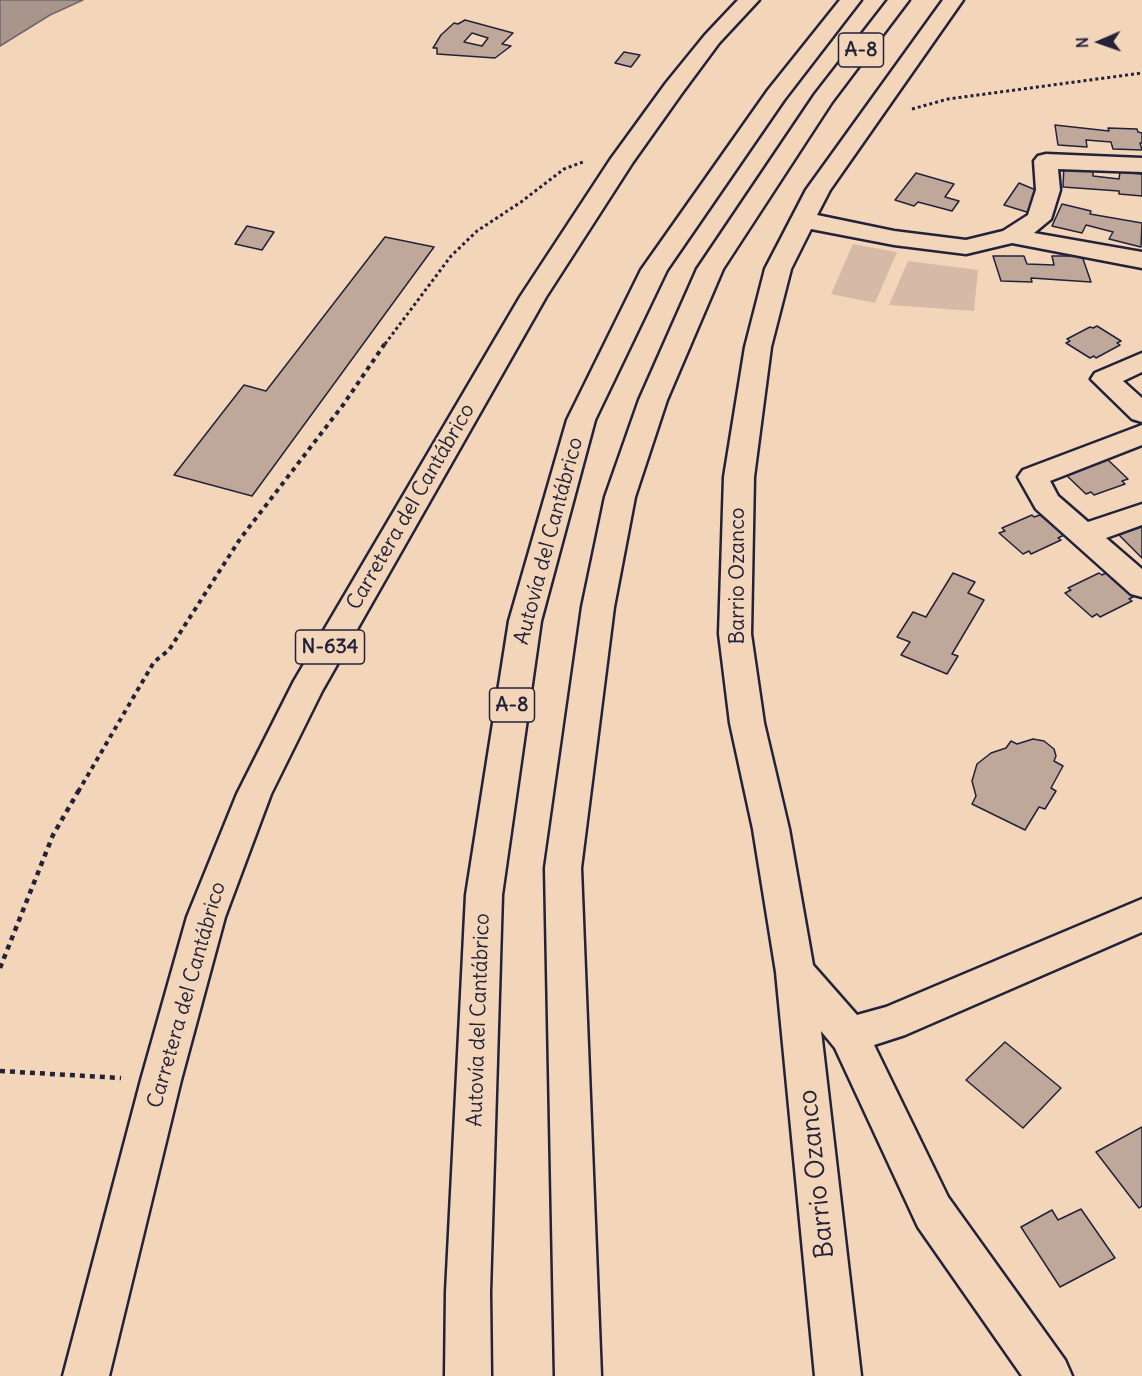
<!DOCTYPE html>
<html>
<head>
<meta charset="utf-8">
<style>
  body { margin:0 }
  #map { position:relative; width:1142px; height:1376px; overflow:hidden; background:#f3d5b9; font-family:Delius,sans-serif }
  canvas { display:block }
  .north { position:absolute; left:1070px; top:12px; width:60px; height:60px; -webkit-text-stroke:4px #f3d5b9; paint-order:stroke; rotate:268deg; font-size:16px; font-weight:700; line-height:24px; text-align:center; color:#22223b }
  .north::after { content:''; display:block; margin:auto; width:21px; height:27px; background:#22223b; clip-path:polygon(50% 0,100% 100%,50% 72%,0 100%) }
</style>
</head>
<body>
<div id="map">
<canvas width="1142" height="1376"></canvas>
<div class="north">N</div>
</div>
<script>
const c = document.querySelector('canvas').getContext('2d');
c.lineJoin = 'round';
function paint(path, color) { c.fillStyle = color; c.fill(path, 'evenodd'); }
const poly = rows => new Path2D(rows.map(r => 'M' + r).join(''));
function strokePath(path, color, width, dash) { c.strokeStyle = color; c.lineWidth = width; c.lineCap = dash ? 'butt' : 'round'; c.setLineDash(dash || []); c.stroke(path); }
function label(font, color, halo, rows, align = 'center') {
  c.font = font + ' Delius,sans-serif'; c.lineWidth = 4.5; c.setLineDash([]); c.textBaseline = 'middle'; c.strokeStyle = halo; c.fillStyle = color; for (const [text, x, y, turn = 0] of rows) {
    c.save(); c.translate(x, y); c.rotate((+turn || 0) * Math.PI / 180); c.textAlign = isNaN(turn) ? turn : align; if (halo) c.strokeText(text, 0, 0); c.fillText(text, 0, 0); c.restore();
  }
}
paint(poly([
  [853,244,897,252,875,303,831,294],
  [908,261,978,270,974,311,889,305]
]), '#d5bba7');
const water = poly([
  [0,0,83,0,50,15,0,46,0,0]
]);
paint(water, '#a8958c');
strokePath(water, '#72676c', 1.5);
const building = poly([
  [465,20,513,33,502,44,511,46,495,58,437,54,437,48,433,48,441,35,454,23,458,24,465,20],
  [472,33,488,38,482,46,464,42,472,33],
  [624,52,640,55,631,67,615,63,624,52],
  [1055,125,1109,131,1108,128,1137,129,1138,132,1142,133,1142,143,1140,143,1142,150,1113,149,1111,142,1086,140,1087,147,1058,145,1055,125],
  [1064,165,1093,169,1093,176,1119,179,1120,172,1142,174,1142,196,1119,194,1119,191,1063,187,1064,165],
  [916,173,954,184,945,197,959,201,952,211,918,202,914,206,895,200,916,173],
  [1019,183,1043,193,1030,213,1004,205,1019,183],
  [1062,204,1091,211,1090,214,1142,223,1141,247,1109,239,1113,232,1086,225,1082,233,1052,226,1062,204],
  [247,226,274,232,262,250,235,244,247,226],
  [385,237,434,247,252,496,174,475,244,385,266,391,385,237],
  [993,256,1024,256,1027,264,1054,265,1052,256,1082,256,1091,282,1031,278,1032,282,1001,281,993,256],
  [1097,326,1121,341,1117,343,1120,345,1096,358,1094,356,1090,358,1066,343,1070,341,1067,339,1090,327,1093,328,1097,326],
  [1098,459,1101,461,1107,459,1128,479,1122,481,1125,484,1094,495,1091,492,1086,494,1065,474,1098,459],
  [1032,515,1034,517,1040,515,1064,535,1058,538,1061,540,1031,554,1029,551,1023,554,999,533,1005,531,1002,528,1032,515],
  [1142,523,1142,558,1119,535,1124,533,1122,530,1142,523],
  [1108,572,1135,596,1129,599,1132,601,1100,617,1097,614,1092,617,1065,593,1071,590,1068,588,1099,573,1102,575,1108,572],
  [953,573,975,582,968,593,984,600,952,654,958,656,947,674,901,655,910,642,897,637,913,612,926,617,953,573],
  [1033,739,1044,741,1054,749,1056,756,1054,761,1063,766,1051,788,1056,791,1045,809,1039,807,1025,830,972,804,976,796,972,781,977,764,991,753,1006,748,1011,741,1017,744,1033,739],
  [1005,1042,1061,1088,1023,1128,966,1080,1005,1042],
  [1142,1127,1142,1206,1139,1208,1096,1152,1142,1127],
  [1081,1209,1115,1258,1060,1287,1021,1227,1052,1210,1058,1220,1081,1209]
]);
paint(building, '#bfa89a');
strokePath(building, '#22223b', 1.5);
const minor = poly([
  [943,0,963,0,830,190,817,215,894,231,966,240,1003,231,1028,215,1036,190,1034,161,1038,156,1046,154,1142,158,1142,172,1058,169,1060,190,1051,219,1034,233,1142,252,1142,268,1012,243,966,254,894,245,811,229,791,269,771,347,754,477,751,634,764,723,789,829,813,965,857,1015,886,1007,1142,899,1142,932,905,1035,874,1045,948,1197,1065,1360,1072,1376,1022,1376,918,1227,835,1048,821,1031,861,1376,815,1376,776,972,753,829,730,723,719,634,724,477,745,347,765,269,806,190,943,0],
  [1142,353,1142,372,1123,381,1142,398,1142,422,1132,419,1091,379,1095,373,1142,353],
  [1142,425,1142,445,1050,481,1058,496,1088,522,1142,504,1142,525,1106,538,1142,569,1142,597,1131,594,1036,509,1018,477,1023,470,1142,425]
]);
const trunk = poly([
  [738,0,759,0,719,43,682,93,633,162,546,297,322,691,271,794,225,917,181,1080,109,1376,63,1376,141,1080,187,917,237,794,294,681,520,297,610,160,666,83,705,35,738,0]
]);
const motorway = poly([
  [840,0,861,0,784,100,667,270,595,420,541,621,502,895,490,1292,491,1376,445,1376,446,1292,466,895,509,621,567,420,641,270,768,90,840,0],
  [888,0,909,0,832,102,723,269,667,400,635,497,614,607,581,868,601,1376,555,1376,545,868,582,607,605,497,639,400,697,269,815,94,888,0]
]);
strokePath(minor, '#22223b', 5);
strokePath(trunk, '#22223b', 5);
strokePath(motorway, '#22223b', 5);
strokePath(poly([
  [912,109,948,99,1142,73],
  [385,344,451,256,477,231,521,202,564,169,583,162]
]), '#22223b', 3, [3, 3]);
strokePath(poly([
  [78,792,154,662,169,650,240,539,343,405,386,342]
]), '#22223b', 4, [4.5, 4.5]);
strokePath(poly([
  [0,968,53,835,79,790],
  [0,1071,121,1078]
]), '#22223b', 4.5, [5, 5]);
paint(minor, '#f3d5b9');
paint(trunk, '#f3d5b9');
paint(motorway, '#f3d5b9');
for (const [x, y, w] of [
  [861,50,45],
  [330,647,69],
  [512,705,45]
]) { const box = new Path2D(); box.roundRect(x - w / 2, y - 17, w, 34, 4.5); c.fillStyle = '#f3d5b9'; c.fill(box); strokePath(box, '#22223b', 1.5); }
label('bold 20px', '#22223b', null, [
  ["A-8",861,50],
  ["N-634",330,647],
  ["A-8",512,705]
]);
label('21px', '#22223b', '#f3d5b9', [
  ["Carretera del Cantábrico",411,507,-60],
  ["Autovía del Cantábrico",549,541,-75],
  ["Barrio Ozanco",738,576,-90],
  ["Carretera del Cantábrico",187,995,-74],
  ["Autovía del Cantábrico",479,1020,-88]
]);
label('26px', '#22223b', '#f3d5b9', [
  ["Barrio Ozanco",817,1174,-96]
]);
</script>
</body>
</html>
